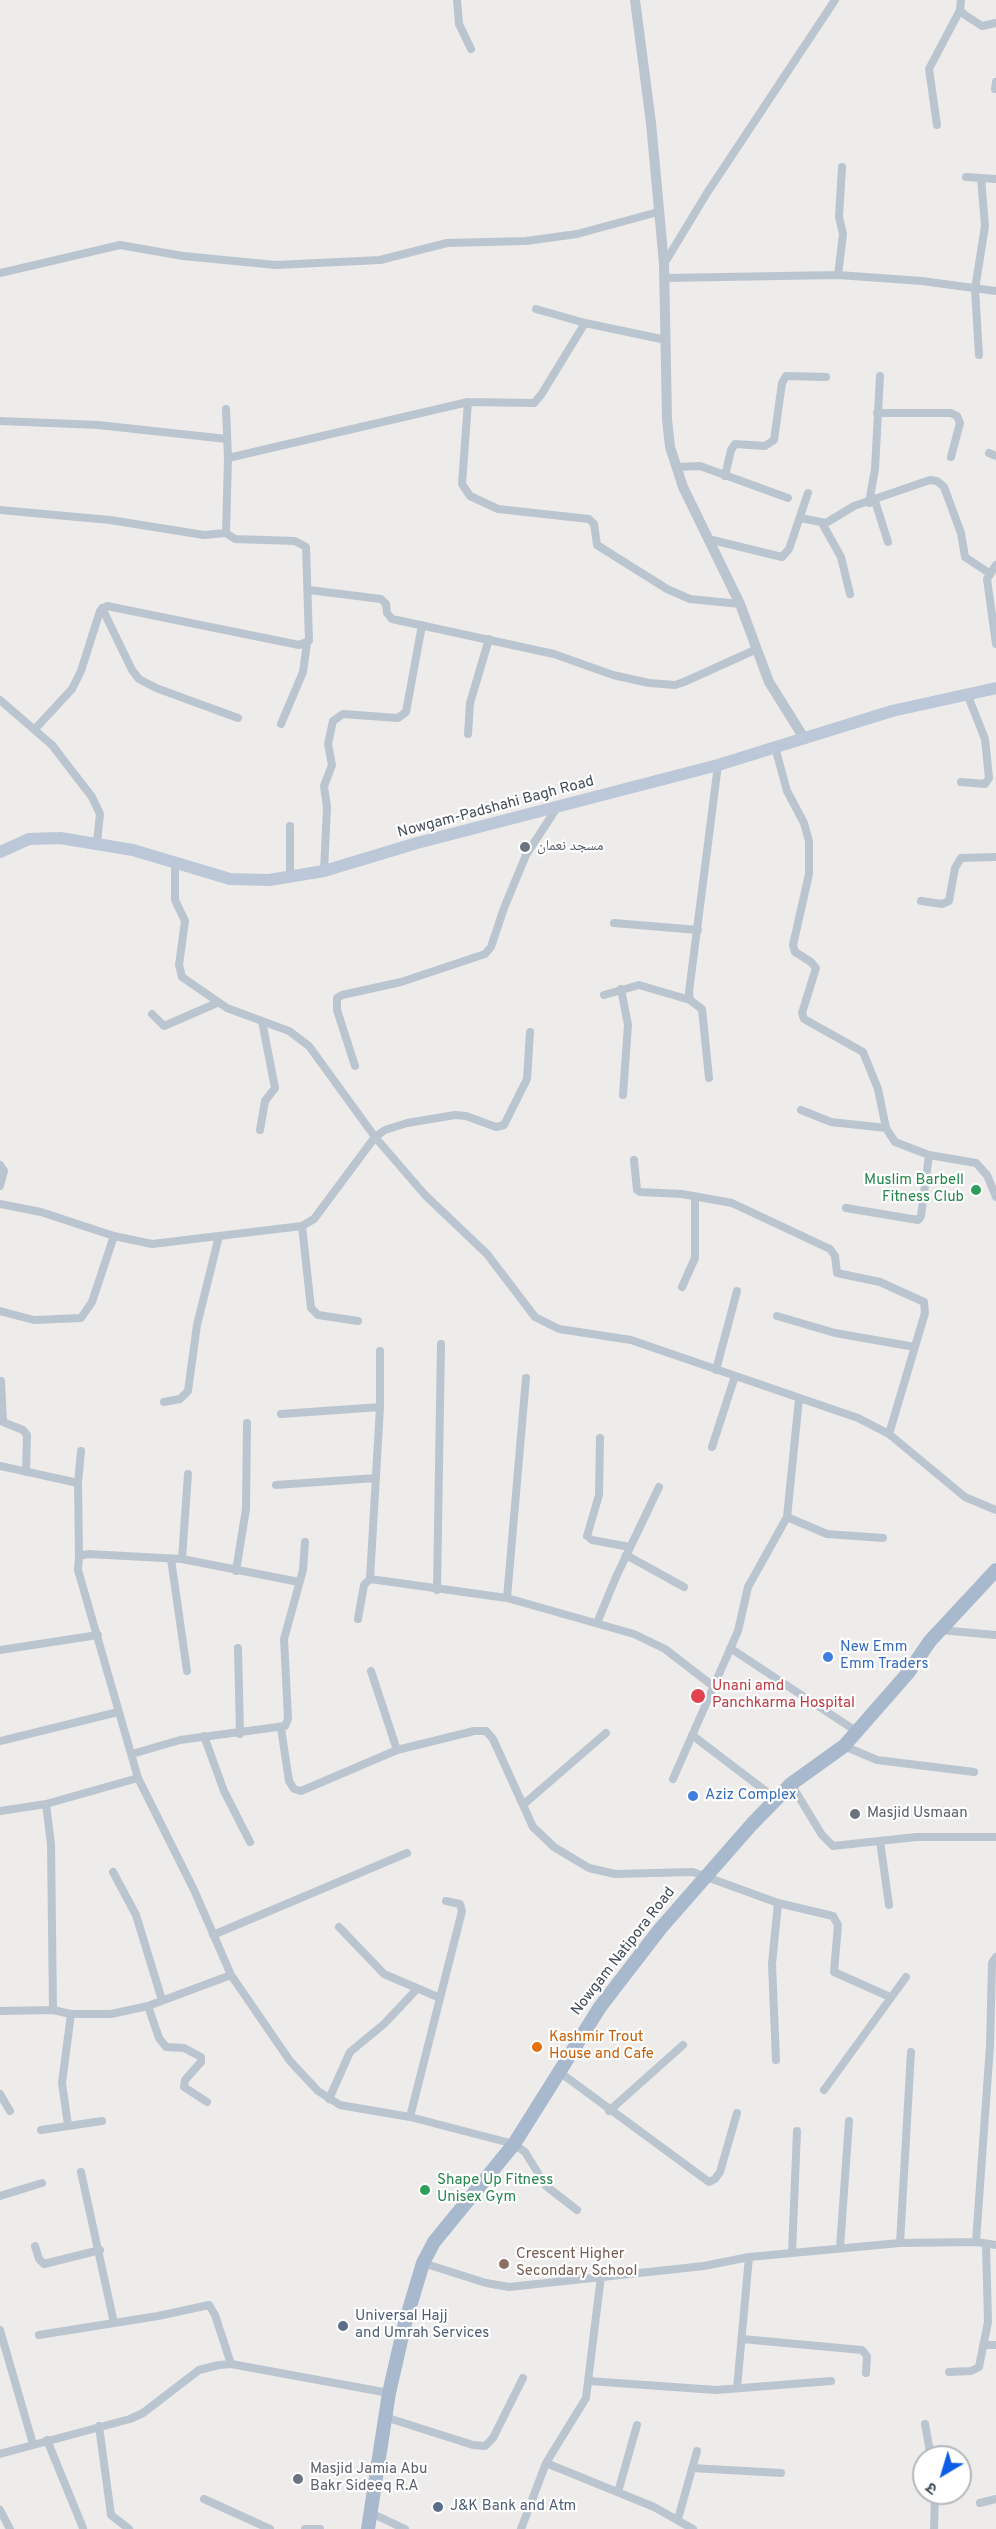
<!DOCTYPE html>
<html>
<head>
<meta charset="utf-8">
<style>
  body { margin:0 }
  #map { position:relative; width:996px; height:2529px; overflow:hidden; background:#eeebeb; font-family:Overpass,"Noto Sans Devanagari",sans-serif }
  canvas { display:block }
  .north { position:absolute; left:912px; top:2445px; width:60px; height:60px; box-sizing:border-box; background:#fff; border:2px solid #b3b8bd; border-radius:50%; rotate:218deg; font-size:16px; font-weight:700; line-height:24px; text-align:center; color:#424d5a }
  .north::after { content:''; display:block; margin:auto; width:21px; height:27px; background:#0b5de8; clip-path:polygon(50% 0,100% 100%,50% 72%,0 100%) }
</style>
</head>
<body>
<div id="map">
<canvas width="996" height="2529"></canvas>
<div class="north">उ</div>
</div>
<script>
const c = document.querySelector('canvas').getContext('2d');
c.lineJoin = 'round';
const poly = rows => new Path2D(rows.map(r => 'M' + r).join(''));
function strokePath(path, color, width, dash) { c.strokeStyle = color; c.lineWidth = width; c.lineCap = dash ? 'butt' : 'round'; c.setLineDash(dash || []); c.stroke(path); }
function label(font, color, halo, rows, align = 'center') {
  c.font = font + ' Overpass,"Noto Naskh Arabic",sans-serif'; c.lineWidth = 4.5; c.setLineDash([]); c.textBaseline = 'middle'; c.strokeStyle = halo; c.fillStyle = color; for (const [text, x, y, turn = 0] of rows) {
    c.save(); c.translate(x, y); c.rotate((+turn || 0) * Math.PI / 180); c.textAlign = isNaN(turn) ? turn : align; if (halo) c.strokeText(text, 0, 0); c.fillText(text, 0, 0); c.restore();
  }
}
strokePath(poly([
  [457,0,459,24,471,49],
  [961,0,960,10,965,15,982,26,996,23],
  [995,89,996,82],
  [937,125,929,69,960,10],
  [966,177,996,179],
  [664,264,707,193,835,0],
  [0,273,120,245,183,256,276,265,380,260,447,243,526,241,577,234,658,212],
  [838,275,843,234,839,217,842,167],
  [665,278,838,275,922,281,996,291],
  [536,309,585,323,666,340],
  [979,355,975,289,985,226,981,178],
  [468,402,462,484,470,496,498,509,589,519,594,524,597,545,667,589,690,599,740,604],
  [877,413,951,413,957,416,960,423,951,457],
  [0,421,98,425,227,439],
  [989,453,996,456],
  [228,458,468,402,534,403,541,395,585,323],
  [676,467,700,466,788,498],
  [725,476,731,450,735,444,765,446,774,440,782,383,786,376,826,377],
  [875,501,888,542],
  [869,503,875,469,880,376],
  [0,510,110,520,204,535,226,533],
  [800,518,826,523,854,506,930,480,937,481,944,487,961,533,965,557,989,573],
  [822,523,841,557,850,594],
  [708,539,782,557,789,549,808,493],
  [996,565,987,579,996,644],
  [309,590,381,599,386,604,387,613,392,619,554,654,613,675,649,683,675,685,684,682,757,649],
  [102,608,132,670,139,679,156,688,238,718],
  [0,700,52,745,92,797,100,814,97,842],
  [281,724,303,672,307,643],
  [35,729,72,689,81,671,100,611,107,606,299,645,309,641,306,547,295,541,235,539,226,533,228,458,226,409],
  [468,734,470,703,489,639],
  [775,747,787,791,804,823,809,841,809,874,793,945,795,952,811,962,816,968,802,1013,804,1019,863,1052,878,1089,886,1128,895,1142,929,1155,976,1163,987,1175,996,1197],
  [961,782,985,784,989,778,985,739,968,696],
  [290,826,290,876],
  [175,864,175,900,185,921,179,965,182,977,227,1008,289,1031,309,1046,375,1137,425,1195,487,1254,535,1317,559,1329,631,1340,858,1418,889,1434,965,1497,996,1510],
  [324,871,327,807,324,786,332,765,328,744,333,721,343,714,398,718,406,712,422,625],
  [921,901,942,904,949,901,955,868,961,858,996,857],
  [614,923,698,930],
  [621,989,628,1025,623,1095],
  [604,995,639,985,690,1000],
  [152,1014,164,1026,217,1003],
  [355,1066,337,1010,337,998,342,995,401,982,485,954,491,947,504,908,526,855,558,806],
  [709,1078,702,1009,690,1000,689,992,718,765],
  [801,1110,831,1122,886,1128],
  [260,1130,265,1101,275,1088,262,1021],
  [634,1160,637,1190,640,1192,682,1194,732,1203,830,1249,835,1256,837,1273,880,1282,924,1302,925,1313,889,1434],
  [0,1165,4,1171,0,1186],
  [0,1204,41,1212,114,1236,152,1244,302,1226,314,1219,375,1137,385,1130,407,1123,455,1115,466,1116,496,1127,504,1125,527,1079,530,1032],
  [846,1208,918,1220,921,1216,929,1155],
  [302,1226,311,1308,318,1315,358,1321],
  [682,1287,695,1258,695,1196],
  [0,1311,34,1320,81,1318,92,1302,114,1236],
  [777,1316,835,1333,915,1347],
  [716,1370,737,1291],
  [1,1381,3,1422,23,1430,27,1435,26,1472],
  [164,1402,180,1399,188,1391,197,1325,219,1236],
  [281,1414,380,1407],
  [600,1438,599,1495,587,1536,592,1540,630,1547],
  [712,1447,735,1376],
  [0,1466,78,1483],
  [276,1485,376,1478],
  [787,1517,827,1534,883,1538],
  [626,1555,684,1587],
  [79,1556,78,1483,81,1451],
  [171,1559,187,1671],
  [182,1559,188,1474],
  [236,1571,246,1509,247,1423],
  [370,1579,380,1407,380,1351],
  [299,1582,182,1559,88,1554,79,1556,78,1570,138,1778,194,1890,231,1975,290,2061,318,2091,340,2105,410,2117,514,2144,525,2152,546,2186,577,2210],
  [437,1590,441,1344],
  [507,1598,526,1378],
  [358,1619,364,1585,370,1579,507,1598,634,1634,665,1649,713,1686],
  [597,1623,616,1577,659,1487],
  [940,1630,996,1635],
  [238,1648,240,1734],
  [730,1648,856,1731],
  [0,1650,98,1635],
  [371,1671,397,1750],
  [281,1728,289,1781,294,1789,301,1791,397,1750,474,1731,486,1731,493,1739,533,1827,554,1847,589,1868,615,1874,693,1872,778,1903,833,1916,838,1925,834,1972,890,1997],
  [692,1735,776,1799],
  [204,1736,224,1791,250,1842],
  [0,1741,118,1712],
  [844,1746,877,1760,974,1772],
  [132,1754,180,1740,285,1726,288,1719,284,1639,303,1570,305,1542],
  [673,1779,738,1631,748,1587,787,1517,799,1399],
  [791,1784,822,1835,833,1846,916,1837,996,1837],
  [46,1804,51,1844,53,2010],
  [524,1804,606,1733],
  [0,1811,46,1804,138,1778],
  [880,1841,889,1905],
  [113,1872,136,1915,162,2000],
  [339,1927,384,1974,440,1998],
  [213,1935,407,1853],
  [148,2006,159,2038,166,2047,184,2048,201,2057,201,2062,185,2080,184,2087,207,2102],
  [0,2011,53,2010,71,2014,111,2014,148,2006,231,1975],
  [776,2060,772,1964,778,1903],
  [558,2071,709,2182,715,2179,720,2172,737,2113],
  [824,2090,906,1977],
  [0,2094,10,2111],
  [329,2099,350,2052,384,2024,417,1989],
  [609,2111,683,2045],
  [410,2117,462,1911,460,1904,446,1901],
  [68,2125,62,2083,71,2014],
  [41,2130,102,2121],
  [81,2172,114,2323],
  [0,2196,42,2183],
  [976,2242,990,2046,992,1963,996,1957],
  [900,2243,911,2052],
  [35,2246,39,2259,44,2264,100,2250],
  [840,2248,849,2121],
  [792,2253,797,2131],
  [423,2263,486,2283,509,2287,704,2266,749,2257,900,2243,976,2242,996,2245],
  [0,2330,33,2444],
  [39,2335,158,2316,209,2305,215,2315,231,2364],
  [742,2339,862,2350,867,2356,866,2373],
  [983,2345,996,2345],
  [949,2372,971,2371,979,2367,988,2322,986,2244],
  [589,2381,716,2390,831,2381],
  [737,2388,749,2257],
  [385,2417,473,2445,485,2446,493,2438,523,2378],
  [925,2424,931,2457],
  [99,2426,111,2515,129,2529],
  [47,2440,83,2528],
  [0,2454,130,2419,143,2413,199,2370,219,2365,231,2364,389,2393],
  [546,2463,654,2507,693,2529],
  [692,2468,781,2473],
  [618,2492,637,2425],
  [204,2499,270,2529],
  [980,2503,996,2499],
  [0,2510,10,2529],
  [371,2513,405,2529],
  [678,2519,697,2451],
  [305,2529,320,2529],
  [521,2529,546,2463,586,2398,601,2276],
  [934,2529,935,2493]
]), '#bac5cf', 8);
strokePath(poly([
  [635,0,651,123,664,264,667,419,670,447,683,487,740,604,769,682,804,738]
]), '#bac5cf', 10);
strokePath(poly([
  [0,852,29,839,60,838,133,850,230,879,269,880,324,871,417,843,718,765,892,711,996,688]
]), '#bcc7d7', 12);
strokePath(poly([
  [368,2529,389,2393,405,2323,423,2263,434,2242,514,2144,600,2007,660,1929,752,1824,791,1784,844,1746,908,1673,930,1641,996,1570]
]), '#a8b8cd', 14);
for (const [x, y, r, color] of [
  [525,847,6,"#6b7280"],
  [976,1190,6,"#2e9e5b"],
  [828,1657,6,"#3f7fe0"],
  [698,1696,8,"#e0444e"],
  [693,1796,6,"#3f7fe0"],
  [855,1814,6,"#6b7280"],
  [537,2047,6,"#e8710a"],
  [425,2190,6,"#2e9e5b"],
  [504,2264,6,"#8d6e63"],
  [343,2326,6,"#5c6f8a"],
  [298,2479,6,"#6b7280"],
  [438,2507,6,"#5c6f8a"]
]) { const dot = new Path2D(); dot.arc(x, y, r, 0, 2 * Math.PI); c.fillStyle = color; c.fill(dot); strokePath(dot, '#fff', 2); }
label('15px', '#424d5a', '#fff', [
  ["Nowgam-Padshahi Bagh Road",496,808,-15],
  ["Nowgam Natipora Road",624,1952,-52]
]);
label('15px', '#5b616d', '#fff', [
  ["مسجد نعمان",537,847],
  ["Masjid Usmaan",867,1814],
  ["Masjid Jamia Abu",310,2470],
  ["Bakr Sideeq R.A",310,2487]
], 'left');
label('15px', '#27864d', '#fff', [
  ["Muslim Barbell",964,1181],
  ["Fitness Club",964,1198],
  ["Shape Up Fitness",437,2181,"left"],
  ["Unisex Gym",437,2198,"left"]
], 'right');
label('15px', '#366cbe', '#fff', [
  ["New Emm",840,1648],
  ["Emm Traders",840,1665],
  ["Aziz Complex",705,1796]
], 'left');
label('15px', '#be3a42', '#fff', [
  ["Unani amd",712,1687],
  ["Panchkarma Hospital",712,1704]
], 'left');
label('15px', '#c56008', '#fff', [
  ["Kashmir Trout",549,2038],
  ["House and Cafe",549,2055]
], 'left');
label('15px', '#785e54', '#fff', [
  ["Crescent Higher",516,2255],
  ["Secondary School",516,2272]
], 'left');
label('15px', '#4e5e75', '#fff', [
  ["Universal Hajj",355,2317],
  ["and Umrah Services",355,2334],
  ["J&K Bank and Atm",450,2507]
], 'left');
</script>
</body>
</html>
